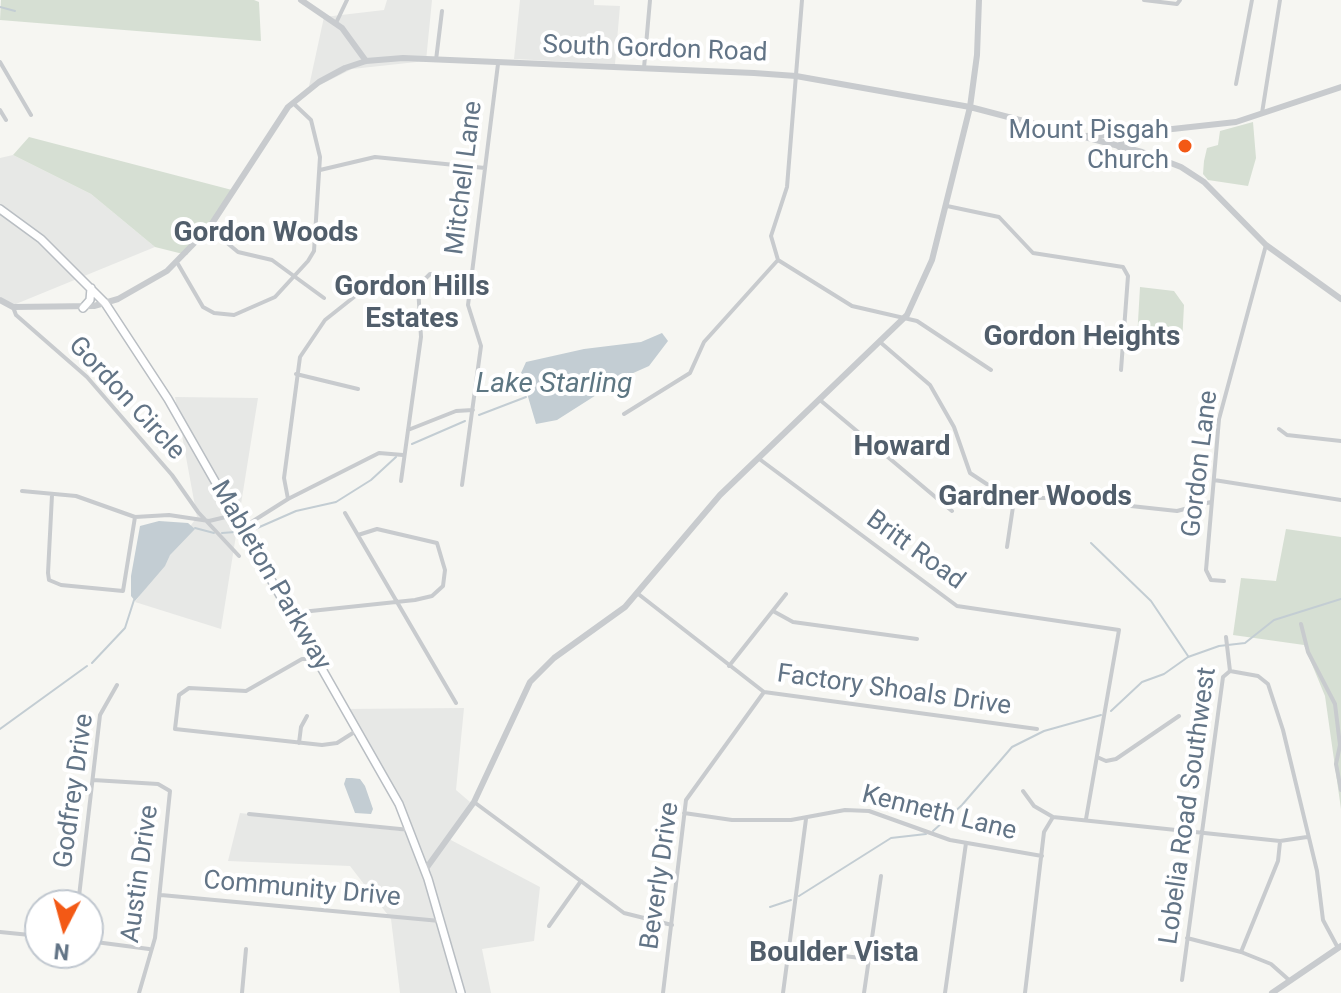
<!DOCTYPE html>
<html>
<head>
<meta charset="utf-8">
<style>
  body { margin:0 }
  #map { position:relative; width:1341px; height:993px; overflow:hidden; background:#f6f6f2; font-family:Roboto,sans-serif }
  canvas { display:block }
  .north { position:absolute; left:24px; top:889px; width:80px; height:80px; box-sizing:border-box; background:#fff; border:2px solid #c0c7cf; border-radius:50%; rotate:186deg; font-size:22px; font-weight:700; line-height:32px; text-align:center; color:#627486 }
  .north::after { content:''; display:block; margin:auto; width:28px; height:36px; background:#f35915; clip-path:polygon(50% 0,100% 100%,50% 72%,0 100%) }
</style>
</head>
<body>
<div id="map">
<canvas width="1341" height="993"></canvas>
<div class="north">N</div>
</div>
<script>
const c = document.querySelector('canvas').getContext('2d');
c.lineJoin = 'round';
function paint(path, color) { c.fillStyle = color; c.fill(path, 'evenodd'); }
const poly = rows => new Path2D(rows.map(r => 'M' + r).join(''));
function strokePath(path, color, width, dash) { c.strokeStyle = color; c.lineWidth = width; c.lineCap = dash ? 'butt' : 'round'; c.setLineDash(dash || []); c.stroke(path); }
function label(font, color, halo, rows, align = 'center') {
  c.font = font + ' Roboto,sans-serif'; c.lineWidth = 8; c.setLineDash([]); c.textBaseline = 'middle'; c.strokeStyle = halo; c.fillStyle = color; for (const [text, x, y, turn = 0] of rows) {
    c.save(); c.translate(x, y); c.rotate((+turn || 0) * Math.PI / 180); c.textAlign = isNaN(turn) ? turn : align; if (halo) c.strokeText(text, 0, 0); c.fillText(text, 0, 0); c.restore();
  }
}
paint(poly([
  [387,0,432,0,426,61,352,69,308,91,324,17,384,10],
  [520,0,594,0,594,5,620,6,615,64,514,59],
  [13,155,91,194,155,247,11,306,0,298,0,158],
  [175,397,258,398,221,629,135,602,197,517],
  [464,708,456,790,470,802,449,839,540,887,534,941,482,949,491,993,400,993,391,919,350,866,228,861,240,813,410,832,342,709]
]), '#e7e8e6');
paint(poly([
  [1,0,254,0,259,2,261,41,0,20],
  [1253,122,1256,158,1248,186,1208,180,1203,174,1204,161,1207,148,1218,145,1220,131],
  [29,137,232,190,187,255,155,247,91,194,13,155],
  [1140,287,1174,291,1184,305,1182,344,1137,339],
  [1286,529,1341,537,1341,809,1325,696,1304,645,1233,635,1241,578,1276,581]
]), '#d6dfd3');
paint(poly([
  [662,333,668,341,649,366,622,378,614,392,601,392,557,420,536,424,521,373,526,362,584,349,641,342],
  [159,521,188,523,195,529,170,555,165,566,135,601,131,596,131,576,140,526],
  [352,778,360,779,365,786,373,809,371,814,355,813,344,784,346,778]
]), '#c3cdd3');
strokePath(poly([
  [0,7,15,11],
  [479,415,526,397],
  [412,444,465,421],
  [195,528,214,533],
  [255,529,296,511,336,502,371,480,396,457],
  [222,533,235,532],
  [1091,543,1151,601,1188,656],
  [92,663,125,628,134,600],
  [1111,711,1142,682,1164,674,1188,657,1219,646,1245,643,1274,620,1341,599],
  [0,729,87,666],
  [933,831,962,805,1012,747,1044,731,1101,715],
  [799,896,891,838,926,834],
  [770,907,791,900]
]), '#c3cdd3', 2);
const secondary = poly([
  [0,209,41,239,105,303,168,399,399,804,428,879,461,993],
  [83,308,90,300,91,288]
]);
strokePath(secondary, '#b9bec3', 10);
strokePath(poly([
  [802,0,787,187,771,236,778,260,852,306,917,321,991,370],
  [1144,0,1177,4,1180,0],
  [336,23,347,0],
  [436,60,442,11],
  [0,62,31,115],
  [644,68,650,0],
  [1236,84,1252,0],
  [0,110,6,120],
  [1262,113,1280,0],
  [320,170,375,157,485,168],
  [947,206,999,217,1033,253,1123,267,1128,276,1121,370],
  [209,228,238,252,272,260,324,298],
  [178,264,203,307,214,313,234,315,275,297,308,261,314,251,320,157,311,120,293,103],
  [13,307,16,315,87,377,172,475,198,512,239,556],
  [880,342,930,385,954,427,970,473,1008,498,1057,498,1177,511,1211,502],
  [296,374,358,389],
  [820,400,952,511],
  [624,414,690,373,704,342,777,261],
  [1279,429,1287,435,1341,441],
  [408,430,456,411,473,410],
  [758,458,957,606,1119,630,1086,819],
  [1214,480,1341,500],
  [401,481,421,337,418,286,430,274,471,278],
  [462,485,481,346,468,305,498,64],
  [22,491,76,496,135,517,169,515,209,521,234,515],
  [52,495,48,573,49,580,61,585,123,591,135,517],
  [288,499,284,478,300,357,325,320,354,297],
  [345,513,456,703],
  [242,528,288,499,379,453,403,455],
  [1007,547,1014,500],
  [1224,581,1211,580,1206,570,1219,419,1266,245],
  [637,593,764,692,1037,729],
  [773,611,793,622,917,639],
  [292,613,415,600,432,596,443,586,445,570,437,543,377,529,358,535],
  [1301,624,1308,652,1335,704,1340,745,1336,764,1341,790],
  [1226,637,1230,671],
  [315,659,302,659,246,691,189,688,179,695,175,729,322,745,337,743,356,731],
  [729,666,786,594],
  [1230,671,1258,676,1268,684,1283,730,1317,871,1323,920,1338,948],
  [299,743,301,727,307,716],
  [1097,757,1106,761,1116,759,1179,716],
  [93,780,158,784,170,791,155,938,139,993],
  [1023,791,1034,806,1053,817,1280,841,1307,837],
  [474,802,624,913,672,925],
  [684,813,732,820,791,820,845,810,869,811,950,840,1042,856],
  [249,814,410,830],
  [161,895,440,921],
  [78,905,100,715,117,685],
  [549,926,581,881],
  [0,932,40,936],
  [1187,938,1241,952,1271,964,1289,980],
  [88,941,149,949],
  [790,950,870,959],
  [1241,952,1278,861,1280,842],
  [1182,980,1223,677,1230,671],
  [242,993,246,949],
  [663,993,686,800,764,692],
  [783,993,806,819],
  [864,993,881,876],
  [945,993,966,843],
  [1025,993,1044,832,1053,817]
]), '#c8cbce', 4);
strokePath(poly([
  [301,0,342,28,366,61],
  [1085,136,1125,134],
  [1119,147,1127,134,1236,122,1341,87],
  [0,300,13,307,94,306,118,299,167,271,209,228,288,107,319,82,345,68,366,61,403,58,754,73,796,76,970,107,1142,152,1181,167,1204,182,1266,245,1341,299],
  [425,870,474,802,530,682,554,658,625,607,720,495,907,315,932,260,970,107,977,55,979,0],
  [1272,993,1341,946]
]), '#c8cbce', 6);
strokePath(secondary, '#fff', 7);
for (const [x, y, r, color] of [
  [1185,146,8,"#f35915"]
]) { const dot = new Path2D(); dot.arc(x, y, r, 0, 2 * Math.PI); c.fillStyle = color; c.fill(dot); strokePath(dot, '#fff', 3); }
label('26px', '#627486', '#fff', [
  ["South Gordon Road",655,50,2],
  ["Mitchell Lane",465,178,-83],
  ["Gordon Circle",126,399,47],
  ["Gordon Lane",1201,464,-83],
  ["Britt Road",915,551,36],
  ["Mableton Parkway",270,576,60],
  ["Factory Shoals Drive",894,691,8],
  ["Godfrey Drive",75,791,-82],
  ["Lobelia Road Southwest",1189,806,-82],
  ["Kenneth Lane",939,814,14],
  ["Austin Drive",141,874,-82],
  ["Beverly Drive",661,876,-82],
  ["Community Drive",302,890,5]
]);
label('26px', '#627486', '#fff', [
  ["Mount Pisgah",1169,131],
  ["Church",1169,161]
], 'right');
label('bold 28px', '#515e6b', '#fff', [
  ["Gordon Woods",266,234],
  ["Gordon Hills",412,288],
  ["Estates",412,320],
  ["Gordon Heights",1082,338],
  ["Howard",902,448],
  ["Gardner Woods",1035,498],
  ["Boulder Vista",834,954]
]);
label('italic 28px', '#5e7783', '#fff', [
  ["Lake Starling",554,385]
]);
</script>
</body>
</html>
